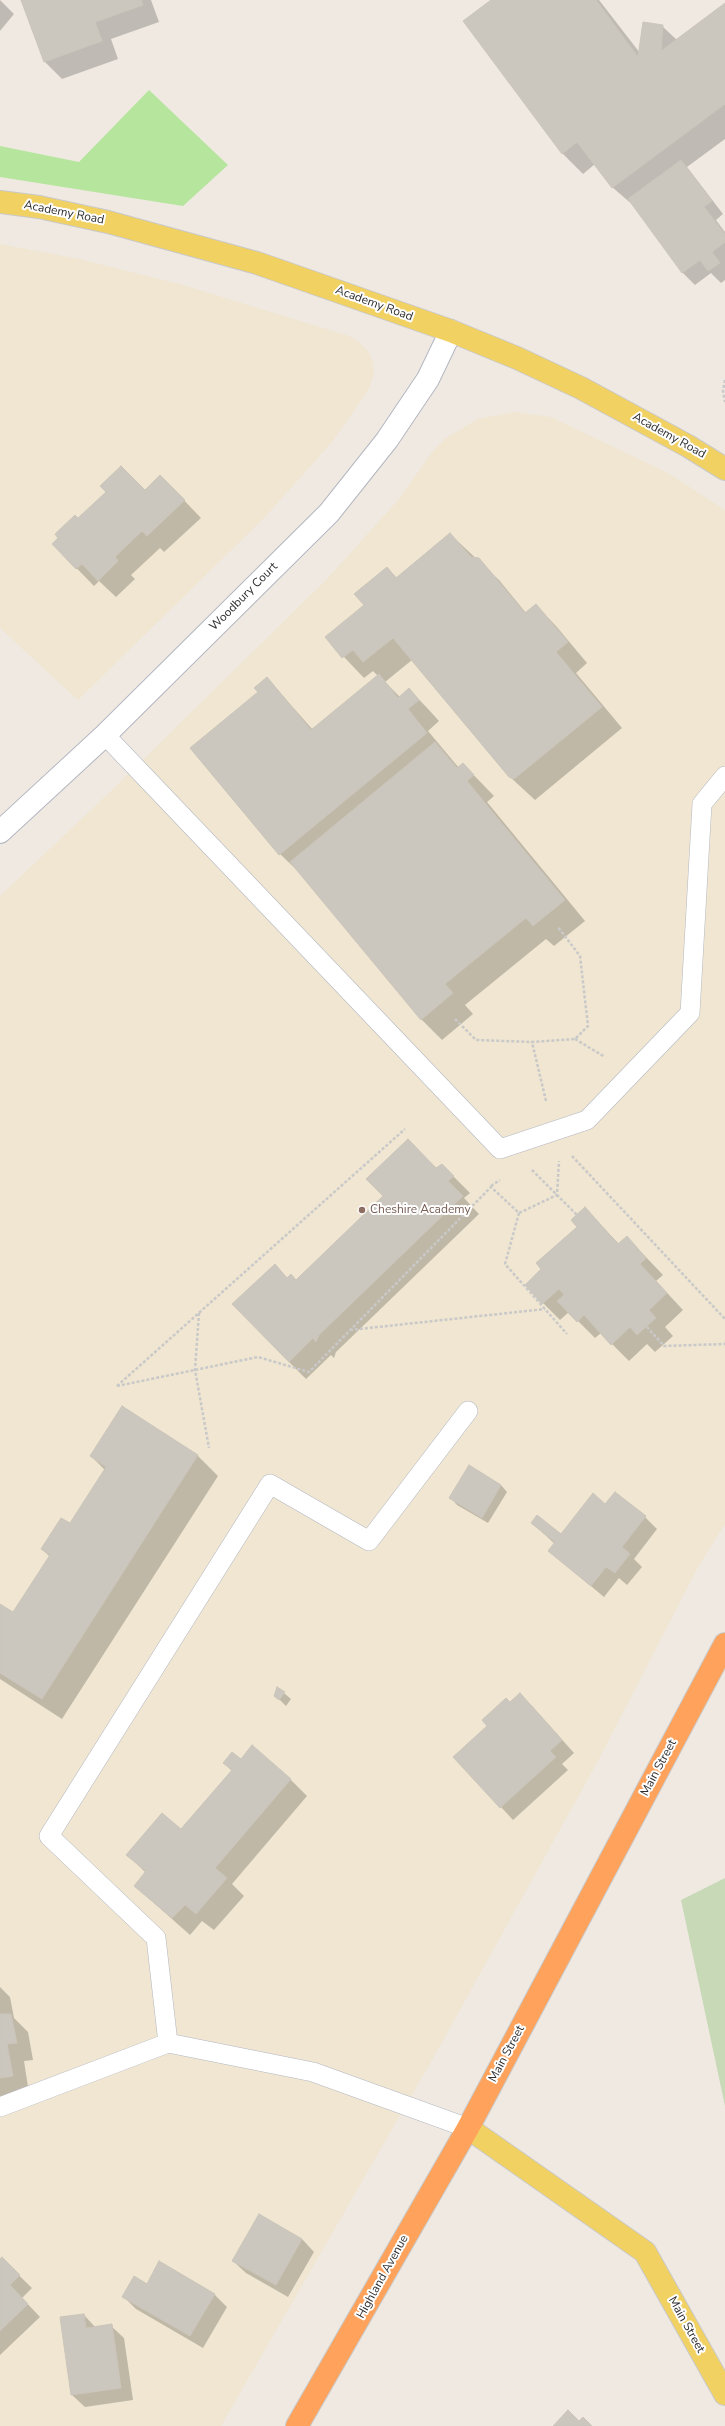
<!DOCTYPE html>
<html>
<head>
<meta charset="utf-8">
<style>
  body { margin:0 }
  canvas { display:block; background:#efe9e1 }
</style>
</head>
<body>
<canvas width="725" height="2426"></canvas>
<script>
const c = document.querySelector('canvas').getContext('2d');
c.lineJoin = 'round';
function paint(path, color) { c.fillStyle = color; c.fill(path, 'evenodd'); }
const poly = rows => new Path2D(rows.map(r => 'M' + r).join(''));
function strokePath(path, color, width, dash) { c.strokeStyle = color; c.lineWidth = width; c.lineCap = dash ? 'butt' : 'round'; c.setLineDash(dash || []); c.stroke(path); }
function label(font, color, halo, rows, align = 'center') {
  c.font = font + ' "Nunito Sans",sans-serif'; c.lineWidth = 4; c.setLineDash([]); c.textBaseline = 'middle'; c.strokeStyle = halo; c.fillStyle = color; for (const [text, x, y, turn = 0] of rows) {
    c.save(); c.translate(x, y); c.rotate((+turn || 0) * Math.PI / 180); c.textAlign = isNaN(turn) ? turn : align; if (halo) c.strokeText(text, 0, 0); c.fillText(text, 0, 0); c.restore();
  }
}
paint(poly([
  [0,244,79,259,183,285,349,336,359,342,368,351,373,362,374,374,368,391,332,442,264,518,78,700,0,628],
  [515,412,551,417,668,473,725,510,725,1524,698,1567,599,1759,436,2053,221,2426,0,2426,0,896,111,791,327,579,399,499,433,451,446,438,478,419]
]), '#f0e6d1');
paint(poly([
  [149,90,228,165,183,206,0,177,0,146,79,162]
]), '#b6e59e');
paint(poly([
  [725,1878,725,2106,681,1900]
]), '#c8d9b8');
paint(poly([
  [0,0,14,14,0,31],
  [22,0,151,0,159,22,111,39,118,59,62,79,45,62],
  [492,0,599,0,640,53,662,26,677,40,725,4,725,139,687,167,723,214,716,220,725,232,725,280,721,283,711,273,695,285,683,273,634,206,612,187,595,164,583,174,562,153],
  [145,491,177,493,201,518,164,552,160,548,131,575,135,579,116,597,99,581,94,586,53,544,79,520],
  [450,534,499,580,526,613,536,605,556,626,587,663,576,673,622,728,535,800,509,776,412,660,385,682,400,697,409,689,429,710,439,721,428,731,459,768,463,764,494,796,487,802,585,921,554,946,546,939,465,1005,473,1014,442,1040,421,1019,301,874,280,854,259,692,267,678,313,730,378,676,373,671,364,678,326,638,365,605,387,568,397,578],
  [442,1165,470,1193,464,1198,479,1214,336,1352,334,1358,331,1355,306,1379,289,1362,275,1265,287,1278,296,1281],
  [585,1209,619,1244,627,1238,644,1255,663,1275,656,1281,683,1310,665,1327,673,1336,655,1352,647,1344,629,1361,601,1333,595,1338,569,1312,560,1320,543,1303,543,1269,578,1227],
  [197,1455,218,1476,62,1719,0,1679,0,1605,13,1614,50,1557,42,1549,71,1525,105,1470,91,1456],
  [501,1485,507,1492,488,1523,457,1505,451,1498],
  [645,1517,657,1529,634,1559,642,1567,627,1585,619,1578,604,1597,549,1551,555,1544,532,1523,561,1536],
  [278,1688,291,1699,286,1706,275,1695],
  [510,1704,532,1706,574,1753,562,1764,568,1770,513,1820,455,1757],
  [241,1760,290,1779,307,1796,232,1884,244,1896,214,1930,202,1921,190,1935,135,1886,146,1873,127,1854,181,1831,232,1771,224,1763],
  [0,1987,10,1997,14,2018,28,2032,33,2060,24,2061,29,2093,0,2109],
  [302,2239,314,2252,288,2297,246,2273,233,2261],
  [2,2259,32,2288,22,2298,40,2317,0,2355,0,2261],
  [147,2285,215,2295,227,2307,203,2348,136,2309,124,2297],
  [84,2315,96,2328,111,2326,124,2338,133,2400,85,2407,72,2395]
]), '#0003');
const building = poly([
  [21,0,141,0,143,5,95,22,102,41,44,62,21,0],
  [491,0,596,0,638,57,643,22,663,25,661,51,725,3,725,104,612,188,577,142,562,154,463,21,491,0],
  [681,160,712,201,704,207,725,234,725,242,712,252,720,263,708,271,700,260,682,273,628,199,681,160],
  [121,466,145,490,160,475,185,500,147,536,142,531,115,557,118,561,98,581,82,564,76,569,52,544,58,538,55,534,75,515,78,518,106,492,100,486,121,466],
  [450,533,471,557,479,558,525,613,536,604,568,642,556,652,602,707,514,779,509,777,393,638,363,662,353,650,342,658,325,637,364,605,354,594,387,567,396,578,450,533],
  [379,674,398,698,409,688,419,700,408,709,427,733,279,855,190,748,258,692,254,688,267,677,311,730,379,674],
  [435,742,457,768,463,763,474,775,467,781,565,900,533,926,526,918,445,984,453,993,421,1020,290,862,435,742],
  [408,1139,436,1168,442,1164,454,1176,448,1181,463,1196,319,1335,316,1342,313,1338,289,1362,232,1304,275,1264,287,1278,291,1274,296,1280,383,1196,366,1179,408,1139],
  [585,1207,618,1244,627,1236,646,1258,640,1264,667,1293,649,1310,656,1318,637,1335,630,1327,611,1345,584,1315,577,1322,557,1301,564,1295,559,1289,542,1304,525,1285,541,1269,536,1263,577,1227,571,1220,585,1207],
  [122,1406,198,1455,42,1699,0,1673,0,1604,13,1612,50,1555,41,1549,61,1518,70,1523,106,1467,90,1456,122,1406],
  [469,1465,501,1485,482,1518,449,1498,469,1465],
  [615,1492,646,1516,622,1547,630,1554,615,1573,606,1567,591,1586,548,1551,555,1542,531,1523,537,1515,561,1534,593,1493,605,1504,615,1492],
  [277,1687,285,1692,279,1700,274,1696,277,1687],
  [520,1693,562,1740,550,1751,556,1757,500,1808,453,1757,487,1726,482,1720,506,1698,510,1702,520,1693],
  [252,1745,291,1779,215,1868,227,1878,196,1914,185,1905,172,1918,134,1886,146,1871,126,1855,162,1813,181,1829,232,1770,223,1763,232,1752,241,1759,252,1745],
  [0,2014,11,2014,17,2043,7,2044,13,2076,0,2078,0,2014],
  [259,2214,302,2239,276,2285,232,2261,259,2214],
  [2,2257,20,2275,10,2285,28,2304,0,2331,0,2259,2,2257],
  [159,2261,215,2294,190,2336,122,2297,134,2276,147,2284,159,2261],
  [84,2314,86,2328,112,2324,121,2388,71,2395,60,2317,84,2314],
  [568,2410,579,2421,583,2417,592,2426,553,2426,568,2410]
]);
paint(building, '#cbc7bf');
strokePath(building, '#cbc5ba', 1);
const lane = poly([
  [105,735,500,1149,587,1120,690,1013,702,804,725,776],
  [168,2043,156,1938,49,1836,270,1484,369,1541,468,1411],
  [0,2107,168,2043,313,2072,468,2128]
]);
const street = poly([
  [0,832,105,735,329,513,387,440,428,379,451,331]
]);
const primary = poly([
  [0,202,39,207,108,222,257,263,451,331,517,358,581,388,688,446,725,469],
  [468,2128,645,2252,725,2394]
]);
const highway = poly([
  [297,2426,468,2128,725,1644]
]);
strokePath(lane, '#b4b7c1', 20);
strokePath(street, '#b4b7c1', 24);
strokePath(primary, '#c9c9c9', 24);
strokePath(highway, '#c9c9c9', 24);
strokePath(poly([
  [725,380,723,391,725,402],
  [455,1019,476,1040,532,1042],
  [575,1039,605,1057],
  [546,1101,532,1042,575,1039,588,1026,580,956,558,927],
  [572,1156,725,1319],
  [532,1170,577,1215],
  [491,1186,500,1180],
  [519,1213,505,1264,567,1334],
  [199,1313,195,1370,209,1448],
  [647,1327,664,1346,725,1344],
  [350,1330,545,1309],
  [117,1386,258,1357,309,1372,491,1187,519,1213,557,1195,559,1161],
  [117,1386,405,1129]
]), '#c9c9c9', 2.5, [3, 2]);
strokePath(lane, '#fff', 19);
strokePath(street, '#fff', 22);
strokePath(primary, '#f2d163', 22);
strokePath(highway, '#ffa35c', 22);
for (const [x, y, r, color] of [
  [362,1210,4,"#8d6e63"]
]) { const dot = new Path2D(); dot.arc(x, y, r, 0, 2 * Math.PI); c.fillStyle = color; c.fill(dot); strokePath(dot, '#fff', 1.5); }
label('12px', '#2e2e2e', '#fff', [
  ["Academy Road",64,213,11],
  ["Academy Road",374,304,20],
  ["Academy Road",669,436,29],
  ["Woodbury Court",244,597,-45],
  ["Main Street",659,1768,-62],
  ["Main Street",507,2054,-62],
  ["Highland Avenue",383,2277,-61],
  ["Main Street",686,2325,61]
]);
label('12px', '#785e54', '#fff', [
  ["Cheshire Academy",370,1210]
], 'left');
</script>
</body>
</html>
